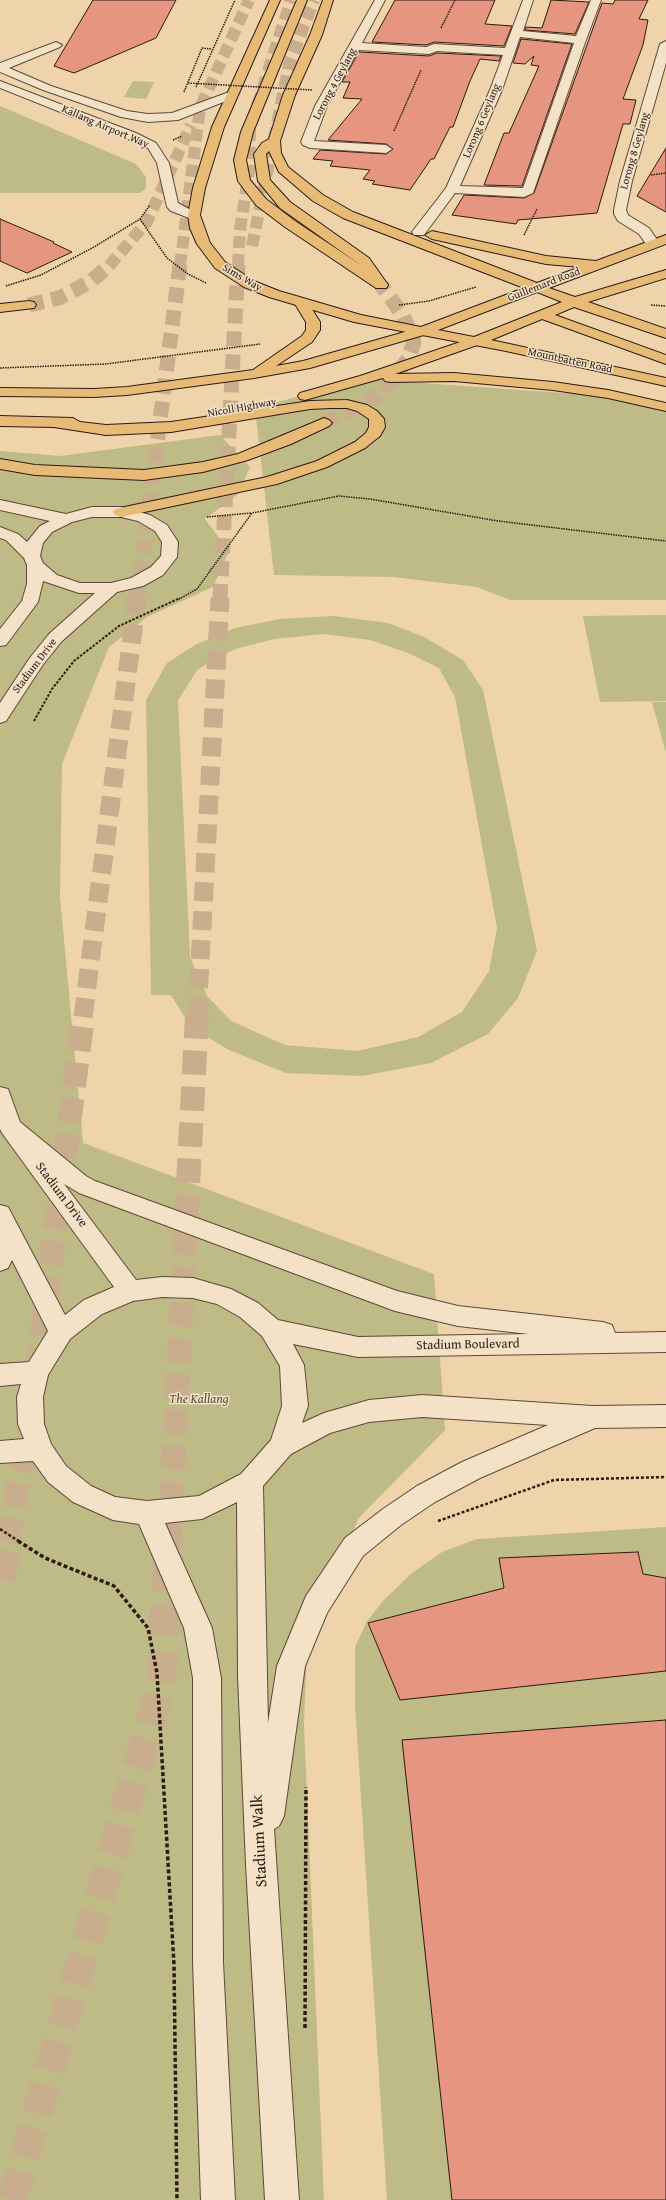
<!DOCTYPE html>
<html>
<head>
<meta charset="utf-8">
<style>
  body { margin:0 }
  canvas { display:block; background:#eed3ab }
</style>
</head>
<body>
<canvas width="666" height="2200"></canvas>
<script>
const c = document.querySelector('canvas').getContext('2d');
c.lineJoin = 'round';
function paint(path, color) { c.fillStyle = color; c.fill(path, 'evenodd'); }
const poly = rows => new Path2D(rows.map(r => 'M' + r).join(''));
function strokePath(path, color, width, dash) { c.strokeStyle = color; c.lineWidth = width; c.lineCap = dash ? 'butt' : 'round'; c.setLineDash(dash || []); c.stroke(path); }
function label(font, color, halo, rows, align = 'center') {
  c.font = font + ' "Gentium Book Plus",serif'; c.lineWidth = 3; c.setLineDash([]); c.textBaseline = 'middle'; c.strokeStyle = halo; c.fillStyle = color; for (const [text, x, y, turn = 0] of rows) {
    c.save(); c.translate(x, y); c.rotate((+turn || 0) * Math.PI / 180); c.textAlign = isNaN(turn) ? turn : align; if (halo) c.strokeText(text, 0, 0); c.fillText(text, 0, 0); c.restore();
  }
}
paint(poly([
  [133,81,154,82,146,99,124,97],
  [0,106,136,164,146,177,146,188,140,193,0,193],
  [365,379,607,396,666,412,666,600,510,600,477,587,393,577,274,575,255,408],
  [220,435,250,467,238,494,205,519,229,551,213,587,147,617,109,647,62,764,60,897,83,1143,434,1274,445,1430,358,1519,307,1645,304,1723,324,2200,0,2200,0,451,60,456],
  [666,615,666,701,600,702,583,616],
  [334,616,388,623,424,637,463,660,483,690,537,951,518,998,488,1034,431,1063,362,1076,286,1073,229,1050,191,1027,171,995,151,995,146,700,167,663,195,645,235,628,280,619],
  [324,634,370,640,408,653,439,668,455,697,497,928,489,971,462,1012,418,1037,358,1051,285,1045,231,1021,207,996,190,957,178,700,198,669,235,649,274,639],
  [652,702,666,702,666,753],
  [666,1527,666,2200,387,2200,355,1704,355,1647,367,1621,384,1600,412,1573,442,1552,477,1539]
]), '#bebb86');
const building = poly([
  [93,0,176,0,156,38,74,73,54,66,93,0],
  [395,0,495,0,485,24,512,26,504,46,434,42,426,45,372,42,395,0],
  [551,0,589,2,575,34,525,30,526,27,542,28,551,0],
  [615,0,648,0,639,19,648,20,643,45,623,99,636,100,630,124,623,124,597,213,518,220,516,224,452,215,464,195,524,198,534,193,602,3,613,4,615,0],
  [521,39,572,44,522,186,484,185,504,133,509,133,539,66,531,65,534,56,525,64,513,63,521,39],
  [359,52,429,56,437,53,501,56,499,61,480,59,470,81,453,127,450,127,434,159,431,159,410,190,372,184,375,181,363,179,370,170,330,166,333,161,313,159,320,150,386,154,393,149,386,144,328,140,362,99,343,98,350,82,342,82,359,52],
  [666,148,666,212,637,196,666,148],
  [0,219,54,242,53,243,72,252,27,273,0,261,0,219],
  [638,1552,643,1574,666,1578,666,1671,400,1700,368,1623,504,1588,499,1558,638,1552],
  [666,1720,666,2200,452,2200,402,1740,666,1720]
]);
paint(building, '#e59580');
strokePath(building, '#2e1b13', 1);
strokePath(poly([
  [252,246,289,65,314,0],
  [109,266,147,222,191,125],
  [180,266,200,108,249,0],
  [238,266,240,230,249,171,250,127,291,0]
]), '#c8ae8d', 12, [12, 6]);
strokePath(poly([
  [29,305,59,298,90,282,110,265],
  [324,423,373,398,392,380,408,359,414,342,403,315,381,285],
  [137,599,180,265],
  [220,599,238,265]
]), '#c8ae8d', 15, [15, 8]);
strokePath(poly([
  [83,1017,137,598],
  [197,1017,220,598]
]), '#c8ae8d', 19, [19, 10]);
strokePath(poly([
  [37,1372,83,1016],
  [7,1542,29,1432],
  [169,1542,197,1016]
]), '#c8ae8d', 24, [24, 12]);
strokePath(poly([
  [0,1580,8,1541],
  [12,2200,161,1686,169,1541]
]), '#c8ae8d', 30, [30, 15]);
const minor = poly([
  [375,0,385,0,362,43,426,47,434,44,505,48,523,0,533,0,523,31,576,36,591,0,601,0,586,40,533,193,524,197,455,193,424,235,414,235,412,232,446,188,490,90,503,55,437,51,429,54,358,50,327,106,314,141,386,145,392,149,386,153,310,148,303,145,301,142,315,106,375,0],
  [520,37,574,43,523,188,460,186,502,90,520,37],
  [666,41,666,63,632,181,626,210,628,215,649,228,660,244,653,248,648,247,639,234,618,221,614,214,614,210,620,181,660,44,666,41],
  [56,42,62,45,60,47,9,68,51,86,127,111,148,114,172,113,232,91,238,95,236,97,178,120,148,122,121,117,43,90,0,72,0,63,56,42],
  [0,81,136,133,156,143,169,163,178,203,200,215,194,219,189,218,171,211,167,207,157,163,148,148,128,139,0,88,0,81],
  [0,500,66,514,92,507,121,507,150,515,167,525,178,542,177,557,163,575,143,586,117,592,61,642,42,666,6,721,0,723,0,703,29,659,49,634,95,593,79,593,43,581,38,602,6,645,0,646,0,629,22,601,27,584,27,565,24,558,6,540,0,538,0,527,18,534,27,542,40,526,50,521,0,510,0,500],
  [92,517,121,517,138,521,155,531,162,542,161,556,151,567,131,578,111,583,80,583,57,575,43,563,40,556,43,543,52,532,72,522,92,517],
  [0,1087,8,1089,20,1122,86,1176,95,1181,397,1291,458,1306,603,1322,612,1325,615,1333,666,1332,666,1352,358,1357,293,1344,304,1365,308,1406,302,1423,324,1413,369,1400,422,1395,593,1406,666,1405,666,1427,595,1428,480,1478,435,1502,401,1525,363,1556,327,1613,305,1666,284,1816,279,1826,274,1829,299,2200,265,2200,246,1865,238,1676,237,1502,202,1519,165,1523,212,1628,221,1678,223,1962,235,2200,201,2200,193,1962,193,1678,184,1628,139,1524,113,1520,73,1502,48,1482,33,1461,0,1463,0,1441,24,1439,18,1424,17,1397,21,1384,0,1386,0,1364,29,1362,48,1331,12,1260,8,1268,0,1271,0,1205,8,1207,65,1315,84,1300,114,1287,2,1133,0,1129,0,1087],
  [64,1184,79,1193,395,1311,458,1326,529,1334,358,1337,278,1320,258,1303,231,1289,193,1278,162,1277,136,1280,64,1184],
  [162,1297,193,1298,217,1304,240,1317,262,1336,280,1366,282,1406,271,1440,241,1474,199,1496,147,1501,115,1497,91,1486,66,1466,51,1444,44,1424,43,1397,48,1375,70,1339,102,1314,133,1301,162,1297],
  [422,1417,548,1425,462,1462,417,1486,383,1509,345,1538,306,1596,277,1666,268,1723,263,1486,291,1454,330,1433,369,1422,422,1417]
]);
const major = poly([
  [270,0,280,0,224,127,205,188,200,215,210,243,225,262,254,281,279,291,361,315,421,327,524,288,343,218,313,201,279,172,269,151,266,154,270,180,290,202,369,258,388,285,386,288,376,288,359,264,280,208,258,181,254,154,262,143,269,139,283,95,310,35,323,0,333,0,322,35,295,95,280,141,281,153,288,167,323,195,353,212,537,283,580,267,546,264,432,239,425,235,432,231,546,256,596,261,666,235,666,244,549,288,575,297,666,270,666,278,588,302,666,329,666,338,574,307,555,315,666,355,666,364,542,319,491,340,666,378,666,386,506,351,354,322,269,297,244,287,215,268,197,244,190,228,188,215,193,188,212,127,270,0],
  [537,292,562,302,474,337,438,330,537,292]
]);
const highway = poly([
  [297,0,307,0,253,132,246,160,250,180,266,199,295,221,386,282,388,285,386,288,376,288,285,227,256,205,238,181,234,160,241,132,297,0],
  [302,300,307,301,320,322,320,330,312,342,276,366,303,361,422,327,429,331,427,334,310,368,254,378,127,395,94,397,0,396,0,388,94,389,127,387,253,370,302,336,306,330,306,322,295,304,302,300],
  [29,301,34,302,36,305,34,308,0,312,0,304,29,301],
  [475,337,482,341,480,344,395,374,454,373,553,382,608,390,666,403,666,411,608,398,553,390,454,381,390,382,385,381,383,378,305,400,300,399,298,396,300,393,360,376,475,337],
  [347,400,367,405,377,411,384,419,385,427,380,436,365,448,327,467,277,484,121,517,115,515,113,512,115,509,267,477,317,461,355,442,366,433,369,427,369,419,357,411,347,408,331,408,310,409,171,432,106,435,54,427,0,426,0,416,73,418,80,422,106,425,171,422,310,401,347,400],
  [324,418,329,420,332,423,329,426,291,444,248,460,203,472,144,480,35,475,0,469,0,459,35,465,144,470,203,462,238,454,324,418]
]);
strokePath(minor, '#5e4939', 2);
strokePath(major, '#2e1b13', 2);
strokePath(highway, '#2e1b13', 2);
strokePath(poly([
  [441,28,455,0],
  [196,87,235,0],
  [184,92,202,48,212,49],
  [394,131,421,70],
  [173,140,182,136],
  [651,175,666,173],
  [140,219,167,258,188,274,206,283],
  [524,235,537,209],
  [6,286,41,275,94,247,140,219,150,205],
  [399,305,429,301,476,287],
  [651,305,666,306],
  [0,368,106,364,260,344],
  [207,517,251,513],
  [179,599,197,589,252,513,339,496,370,499,498,521,666,541]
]), '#2e1b13', 1.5, [1.5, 1]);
strokePath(poly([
  [34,721,52,689,74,661,119,626,180,598]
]), '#2e1b13', 2, [2.5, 1.5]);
strokePath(poly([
  [438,1521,554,1480,666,1477],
  [0,1529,20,1542]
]), '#2e1b13', 2.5, [3, 2]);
strokePath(poly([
  [18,1541,45,1558,114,1586,148,1628,157,1673,174,1965,177,2200],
  [305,2028,306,1787]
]), '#2e1b13', 3.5, [4, 2.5]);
paint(minor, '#f4e2c8');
paint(major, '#e7ba76');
paint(highway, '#e7ba76');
strokePath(poly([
  [188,83,312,90]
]), '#2e1b13', 1.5, [1.5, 1]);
label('11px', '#2e1b13', '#f4e2c8', [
  ["Lorong 4 Geylang",335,84,-62],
  ["Lorong 6 Geylang",482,121,-67],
  ["Kallang Airport Way",105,127,23],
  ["Lorong 8 Geylang",635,151,-74],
  ["Sims Way",242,278,30],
  ["Guillemard Road",544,285,-21],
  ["Mountbatten Road",570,361,12],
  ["Nicoll Highway",242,408,-10],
  ["Stadium Drive",35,666,-53]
]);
label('13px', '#2e1b13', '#f4e2c8', [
  ["Stadium Drive",61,1195,53],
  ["Stadium Boulevard",468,1345,-1]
]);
label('italic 13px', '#594b36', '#f4e2c8', [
  ["The Kallang",199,1400]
]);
label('16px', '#2e1b13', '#f4e2c8', [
  ["Stadium Walk",260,1841,-93]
]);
</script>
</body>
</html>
